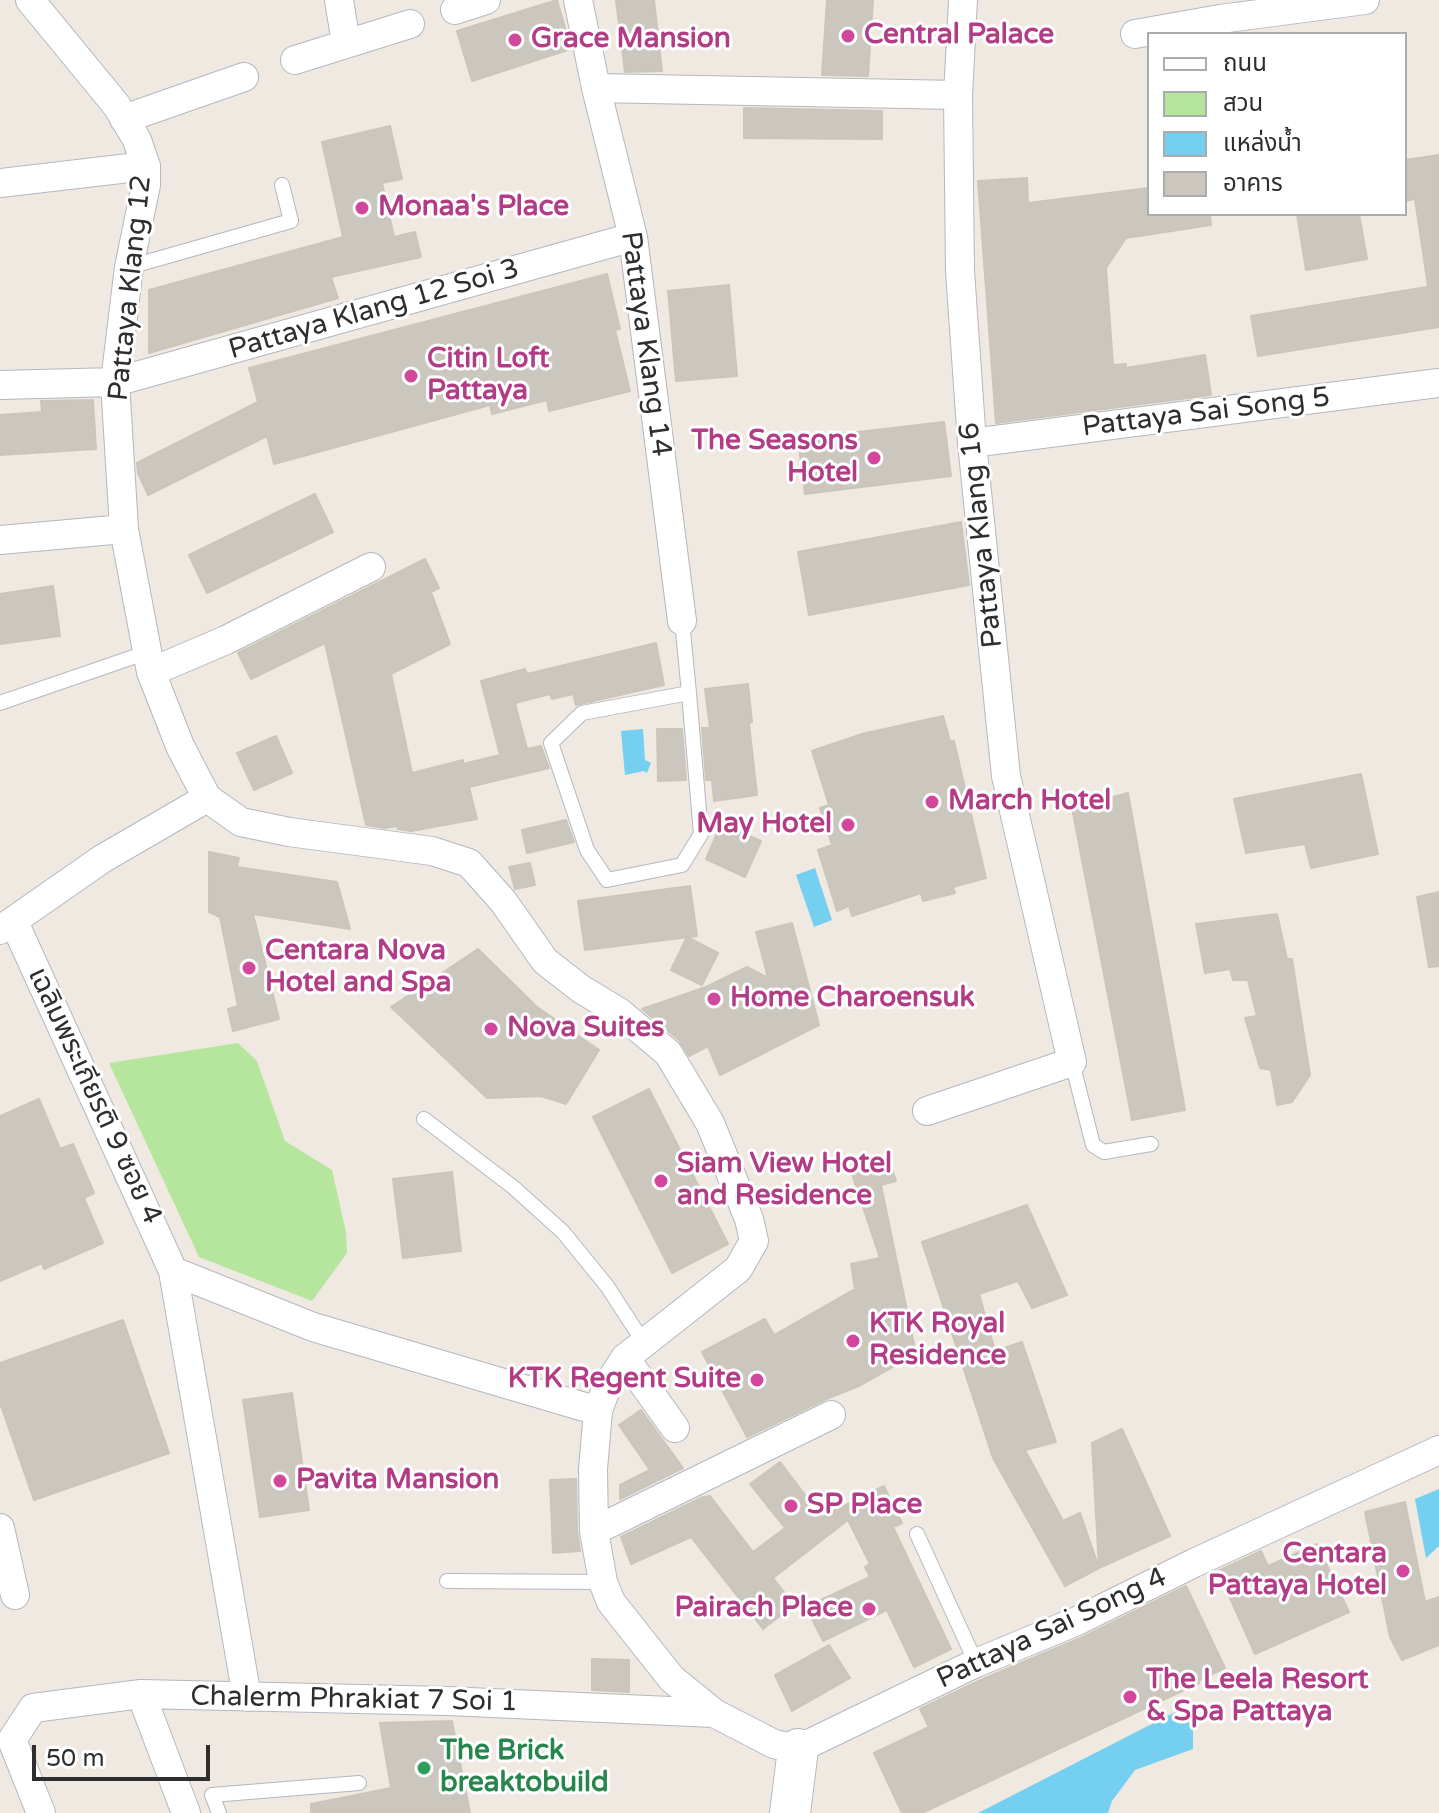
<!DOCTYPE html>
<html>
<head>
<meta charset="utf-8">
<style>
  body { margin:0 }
  #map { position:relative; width:1439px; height:1813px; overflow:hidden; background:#efe9e1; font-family:"Varela Round","Noto Sans Thai",sans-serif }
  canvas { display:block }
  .legend { position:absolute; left:1147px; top:32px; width:260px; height:184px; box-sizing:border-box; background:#fff; border:2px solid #ababab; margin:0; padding:10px 14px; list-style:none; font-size:24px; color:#2e2e2e }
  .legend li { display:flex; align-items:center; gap:16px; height:40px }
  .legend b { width:40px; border:2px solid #ababab }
  .scale { position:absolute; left:32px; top:1745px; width:178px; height:36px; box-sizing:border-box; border:4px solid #2e2e2e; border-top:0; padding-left:10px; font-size:24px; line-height:28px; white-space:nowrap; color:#2e2e2e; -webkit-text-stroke:6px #fff; paint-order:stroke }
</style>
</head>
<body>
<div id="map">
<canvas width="1439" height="1813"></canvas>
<ul class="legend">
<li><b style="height:10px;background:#fff"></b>ถนน</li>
<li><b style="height:22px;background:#b6e59e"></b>สวน</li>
<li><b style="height:22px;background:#75cff0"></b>แหล่งน้ำ</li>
<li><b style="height:22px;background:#cbc7bf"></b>อาคาร</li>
</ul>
<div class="scale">50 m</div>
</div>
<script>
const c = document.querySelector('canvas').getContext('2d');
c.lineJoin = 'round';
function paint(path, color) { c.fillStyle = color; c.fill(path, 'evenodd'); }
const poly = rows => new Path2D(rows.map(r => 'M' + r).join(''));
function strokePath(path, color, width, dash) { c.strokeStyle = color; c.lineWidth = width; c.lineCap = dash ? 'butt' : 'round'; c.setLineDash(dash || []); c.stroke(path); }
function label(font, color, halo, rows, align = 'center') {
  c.font = font + ' "Varela Round","Noto Sans Thai",sans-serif'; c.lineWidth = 6; c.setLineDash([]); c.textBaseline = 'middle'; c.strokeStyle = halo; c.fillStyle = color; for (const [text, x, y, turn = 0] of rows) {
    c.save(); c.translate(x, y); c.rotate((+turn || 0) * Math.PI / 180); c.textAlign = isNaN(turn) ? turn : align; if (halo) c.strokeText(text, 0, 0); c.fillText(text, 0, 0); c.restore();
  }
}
paint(poly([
  [238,1043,257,1061,285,1141,332,1170,346,1232,347,1253,312,1301,199,1257,109,1063]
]), '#b6e59e');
paint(poly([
  [643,729,645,760,651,763,647,773,644,771,625,775,621,731],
  [815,868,832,920,814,927,796,875],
  [1439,1489,1439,1546,1426,1558,1415,1499],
  [1181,1709,1193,1715,1193,1749,1135,1770,1112,1801,1108,1813,978,1813]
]), '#75cff0');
const building = poly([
  [557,0,571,49,472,81,457,31,557,0],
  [616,0,654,0,662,71,625,72,616,0],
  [827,0,873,0,868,76,822,75,827,0],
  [744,108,882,111,882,139,744,138,744,108],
  [390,126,402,179,382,183,394,237,415,232,421,257,331,277,338,298,149,353,149,290,343,237,322,142,390,126],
  [1439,155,1439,285,1428,286,1415,199,1405,201,1405,160,1439,155],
  [1027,178,1028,203,1149,188,1149,214,1210,214,1211,225,1126,238,1106,268,1113,365,1126,364,1126,368,1205,355,1211,395,996,423,978,181,1027,178],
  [1297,214,1359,214,1367,259,1306,270,1297,214],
  [607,274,620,329,615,330,630,391,549,411,547,400,492,414,490,405,274,464,267,436,148,495,138,473,137,463,258,402,249,368,607,274],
  [729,285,737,376,676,381,668,291,729,285],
  [1439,285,1439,327,1258,356,1251,316,1439,285],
  [93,400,96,449,0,455,0,415,42,412,41,401,93,400],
  [944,422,951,476,805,494,798,439,944,422],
  [315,494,333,532,207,593,189,555,315,494],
  [961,522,969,585,809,615,798,552,961,522],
  [425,559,439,588,431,592,450,644,391,674,412,773,463,760,463,764,500,755,481,681,525,669,527,674,656,643,664,685,576,705,573,694,552,699,550,694,515,703,527,749,541,746,549,768,469,787,477,819,411,831,398,829,397,826,385,828,366,825,325,643,251,679,238,653,425,559],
  [53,586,60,636,0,644,0,594,53,586],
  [748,684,752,722,749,723,757,795,714,801,712,780,706,780,702,728,710,728,705,689,748,684],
  [943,716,950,741,954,741,986,878,953,887,955,893,923,901,921,893,852,916,849,906,837,911,818,850,832,845,820,808,829,805,812,751,862,734,943,716],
  [657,729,682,729,686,780,658,781,657,729],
  [276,736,292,773,254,790,237,753,276,736],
  [1361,774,1378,854,1311,868,1305,844,1246,853,1234,799,1361,774],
  [1128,793,1185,1110,1132,1120,1072,808,1128,793],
  [566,820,574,842,527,853,522,830,566,820],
  [721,824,761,841,745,877,706,859,721,824],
  [209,852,239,858,237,867,337,882,350,929,253,914,279,1019,233,1031,228,1009,238,1006,220,917,209,912,209,852],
  [530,863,535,885,515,889,509,867,530,863],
  [690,886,697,936,585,950,578,901,690,886],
  [1439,892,1439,966,1429,967,1417,897,1439,892],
  [1277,914,1287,959,1292,959,1310,1075,1292,1102,1277,1105,1271,1070,1260,1068,1245,1018,1257,1016,1248,980,1233,980,1230,969,1205,973,1196,924,1277,914],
  [792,923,819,1025,720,1075,708,1046,689,1056,679,1040,642,1009,706,987,747,967,768,978,756,932,792,923],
  [687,937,718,953,702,985,671,970,687,937],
  [478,949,537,1007,599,1050,566,1104,541,1096,487,1098,391,1007,478,949],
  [649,1089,728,1244,672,1273,593,1117,649,1089],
  [39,1099,60,1149,73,1144,94,1193,84,1198,103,1243,44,1269,42,1263,0,1281,0,1116,39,1099],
  [887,1155,896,1181,881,1185,916,1354,861,1385,824,1400,747,1437,702,1352,765,1319,774,1335,855,1289,851,1264,880,1258,850,1168,887,1155],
  [452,1172,461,1251,403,1258,393,1179,452,1172],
  [1027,1205,1067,1295,1032,1308,1018,1281,979,1294,995,1351,1022,1342,1056,1442,1025,1450,1063,1521,1080,1513,1099,1568,1065,1586,993,1458,922,1242,1027,1205],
  [123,1320,169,1453,34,1500,0,1403,0,1363,123,1320],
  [292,1393,309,1510,260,1517,243,1400,292,1393],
  [641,1410,683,1468,620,1499,620,1485,650,1470,619,1425,641,1410],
  [1122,1429,1170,1536,1099,1568,1092,1443,1122,1429],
  [780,1462,822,1517,884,1486,902,1523,893,1527,951,1649,914,1667,887,1610,823,1641,806,1607,870,1577,865,1567,870,1564,848,1520,773,1578,794,1605,763,1629,691,1537,631,1564,621,1537,703,1497,710,1496,753,1552,785,1528,750,1484,780,1462],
  [576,1479,577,1531,580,1551,553,1553,550,1480,576,1479],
  [1405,1502,1425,1602,1439,1597,1439,1645,1402,1660,1390,1637,1365,1512,1405,1502],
  [1317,1544,1349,1612,1255,1654,1218,1571,1261,1551,1268,1566,1317,1544],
  [1186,1586,1225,1668,1198,1681,1199,1683,922,1813,902,1813,874,1753,929,1727,920,1709,983,1679,1085,1636,1186,1586],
  [829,1645,850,1678,792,1711,775,1675,829,1645],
  [592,1659,629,1660,629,1692,592,1690,592,1659],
  [452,1721,470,1813,311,1813,311,1804,391,1788,380,1723,452,1721]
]);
paint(building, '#cbc7bf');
strokePath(building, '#cbc5ba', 2);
const lane = poly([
  [129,267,291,221,282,185],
  [682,621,689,693,701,834,682,865,607,880,587,850,551,743,582,713,689,693],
  [0,703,148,652],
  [1072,1062,1093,1145,1104,1152,1151,1144],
  [424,1119,513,1187,563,1232,607,1286,644,1343],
  [917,1534,976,1663],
  [447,1581,603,1582],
  [219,1813,212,1795,359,1783]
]);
const street = poly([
  [30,0,117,106,137,140,146,166,146,185,129,267,115,382,124,529,151,672,180,746,207,798,241,822,289,832,432,851,469,863,503,901,545,961,581,989,619,1012,668,1053,710,1123,749,1219,754,1241,738,1269,625,1358,607,1386,598,1411,593,1469,594,1531,603,1582,611,1602,672,1679,714,1713,774,1744,798,1749,976,1663,1077,1621,1194,1563,1439,1450],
  [339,0,346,43],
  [578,0,596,88,633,237,682,621],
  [455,10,486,0],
  [1135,34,1220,19,1365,0],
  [295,60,410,24],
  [596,88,958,95],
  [124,119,244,77],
  [0,183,146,166],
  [0,385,115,382,633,237],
  [972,443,1439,383],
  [0,540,124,529],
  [151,672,226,640,371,567],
  [14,922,173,1271,247,1697],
  [0,930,102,859,207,798],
  [927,1111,1072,1062,1006,776,972,443,960,271,958,95,963,0],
  [173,1271,313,1327,598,1411],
  [625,1358,675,1428],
  [0,1528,15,1595],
  [594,1531,831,1415],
  [141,1694,186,1813],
  [41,1813,12,1740,33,1708,141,1694,447,1701,714,1713]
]);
const secondary = poly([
  [790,1813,798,1749]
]);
strokePath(lane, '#b4b7c1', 16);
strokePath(street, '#b4b7c1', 30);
strokePath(secondary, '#b4b7c1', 42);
strokePath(lane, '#fff', 14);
strokePath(street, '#fff', 28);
strokePath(secondary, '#fff', 40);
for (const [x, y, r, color] of [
  [848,36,8,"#d1479c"],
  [515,40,8,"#d1479c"],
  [362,208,8,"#d1479c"],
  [411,376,8,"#d1479c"],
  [874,458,8,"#d1479c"],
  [932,802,8,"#d1479c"],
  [848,825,8,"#d1479c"],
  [249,968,8,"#d1479c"],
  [714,999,8,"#d1479c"],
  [491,1029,8,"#d1479c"],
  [661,1181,8,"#d1479c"],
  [853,1341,8,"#d1479c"],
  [757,1380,8,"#d1479c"],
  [280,1481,8,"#d1479c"],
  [791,1506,8,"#d1479c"],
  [1403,1571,8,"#d1479c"],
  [869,1609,8,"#d1479c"],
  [1130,1697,8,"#d1479c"],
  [424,1768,8,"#2e9e5b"]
]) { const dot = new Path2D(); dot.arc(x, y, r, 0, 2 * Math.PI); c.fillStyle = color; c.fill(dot); strokePath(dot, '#fff', 3); }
label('bold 28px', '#b23c85', '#fff', [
  ["Central Palace",864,36],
  ["Grace Mansion",531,40],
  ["Monaa's Place",378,208],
  ["Citin Loft",427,360],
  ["Pattaya",427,392],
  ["The Seasons",858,442,"right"],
  ["Hotel",858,474,"right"],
  ["March Hotel",948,802],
  ["May Hotel",832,825,"right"],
  ["Centara Nova",265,952],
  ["Hotel and Spa",265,984],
  ["Home Charoensuk",730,999],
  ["Nova Suites",507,1029],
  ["Siam View Hotel",677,1165],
  ["and Residence",677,1197],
  ["KTK Royal",869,1325],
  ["Residence",869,1357],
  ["KTK Regent Suite",741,1380,"right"],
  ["Pavita Mansion",296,1481],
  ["SP Place",807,1506],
  ["Centara",1387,1555,"right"],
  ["Pattaya Hotel",1387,1587,"right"],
  ["Pairach Place",853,1609,"right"],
  ["The Leela Resort",1146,1681],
  ["& Spa Pattaya",1146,1713]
], 'left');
label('28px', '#2e2e2e', '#fff', [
  ["Pattaya Klang 12",131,288,-84],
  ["Pattaya Klang 12 Soi 3",374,310,-16],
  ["Pattaya Klang 14",645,344,82],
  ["Pattaya Sai Song 5",1206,413,-7],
  ["Pattaya Klang 16",982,535,-96],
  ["เฉลิมพระเกียรติ 9 ซอย 4",94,1096,65],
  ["Pattaya Sai Song 4",1052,1629,-25],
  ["Chalerm Phrakiat 7 Soi 1",354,1700,1]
]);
label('bold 28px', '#27864d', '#fff', [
  ["The Brick",440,1752],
  ["breaktobuild",440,1784]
], 'left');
</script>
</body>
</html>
